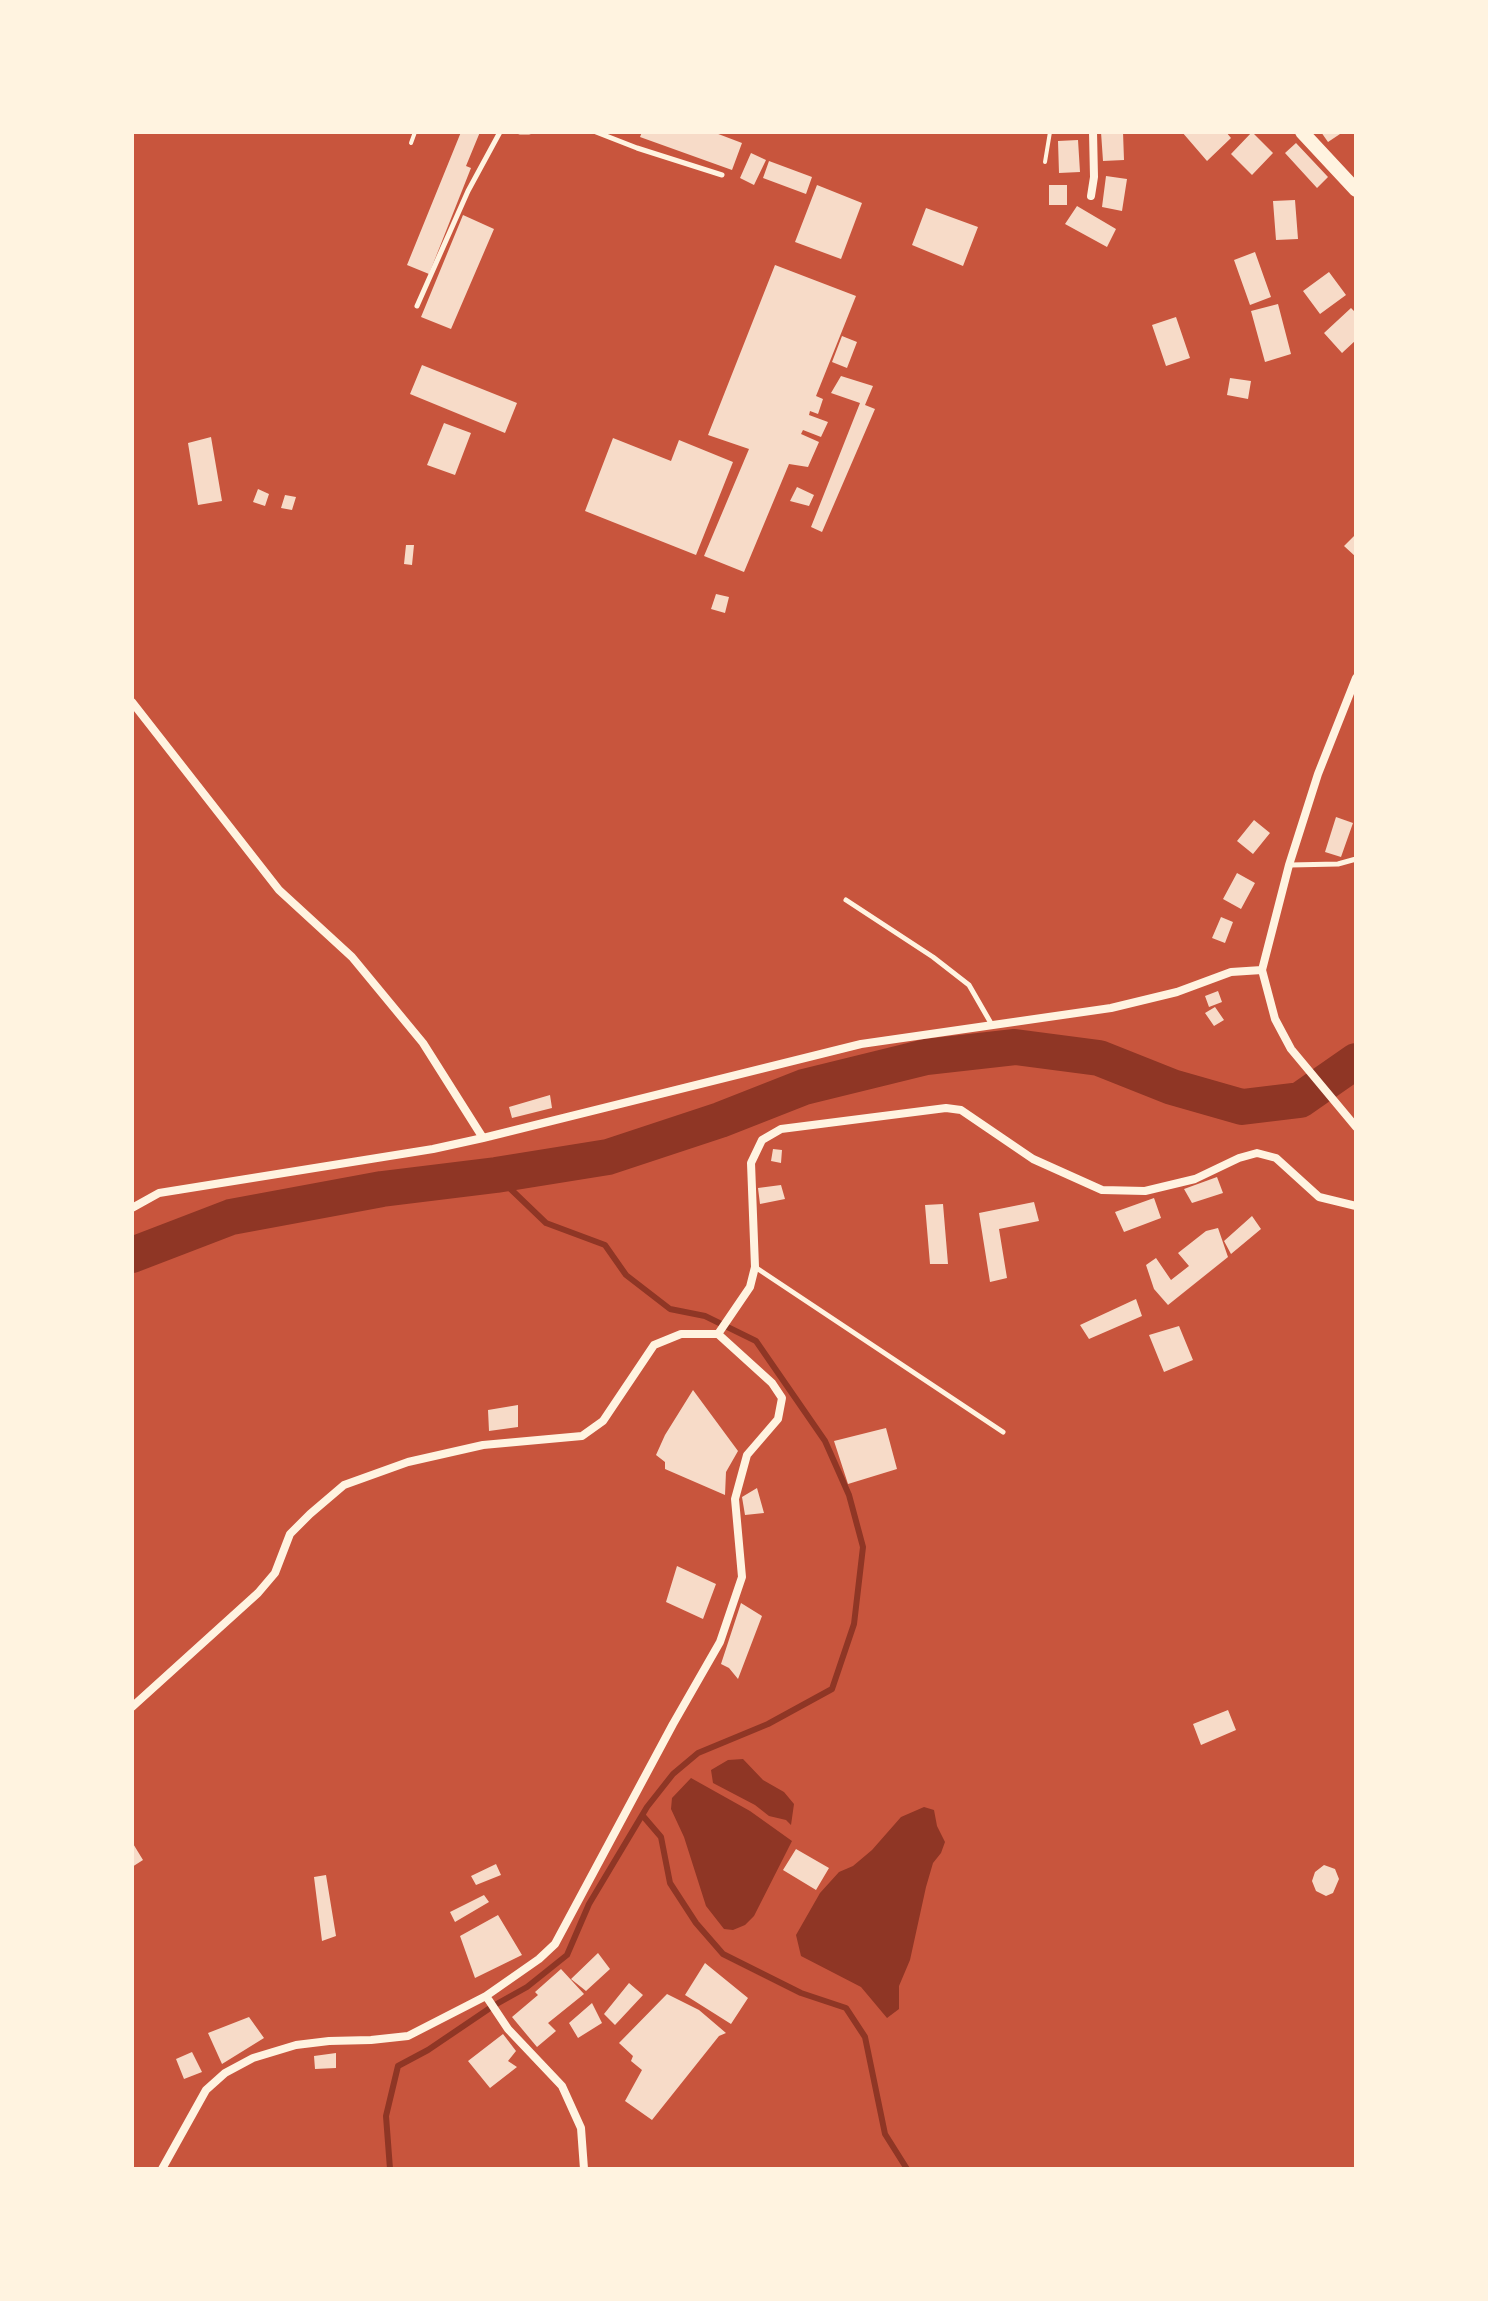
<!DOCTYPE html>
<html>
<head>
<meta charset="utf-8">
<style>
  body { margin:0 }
  #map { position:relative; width:1488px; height:2301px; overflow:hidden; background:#c8553d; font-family:Figtree,sans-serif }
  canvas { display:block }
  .frame { position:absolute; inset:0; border:134px solid #fff3e0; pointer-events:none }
</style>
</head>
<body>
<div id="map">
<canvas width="1488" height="2301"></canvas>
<div class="frame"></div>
</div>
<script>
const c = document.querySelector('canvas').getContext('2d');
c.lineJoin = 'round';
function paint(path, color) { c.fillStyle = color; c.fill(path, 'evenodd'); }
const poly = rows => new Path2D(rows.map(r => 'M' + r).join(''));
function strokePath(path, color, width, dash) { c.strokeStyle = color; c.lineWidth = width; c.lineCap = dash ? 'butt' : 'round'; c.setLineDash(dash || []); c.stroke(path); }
paint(poly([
  [743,1759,763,1780,784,1792,794,1804,791,1825,786,1820,769,1816,755,1805,713,1783,711,1770,728,1760],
  [691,1778,750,1811,792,1841,754,1916,745,1925,733,1930,724,1929,706,1906,684,1837,671,1809,672,1798],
  [924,1807,934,1810,937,1826,945,1842,941,1853,933,1863,926,1887,910,1960,899,1986,899,2009,887,2018,861,1987,801,1956,796,1935,820,1893,839,1872,853,1866,872,1850,901,1817]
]), '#8f3625');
strokePath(poly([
  [643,1816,661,1837,670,1883,696,1923,723,1954,801,1993,846,2008,865,2037,885,2134,907,2169],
  [390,2169,386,2116,398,2066,428,2050,493,2006,527,1987,567,1955,589,1904,647,1807,673,1774,698,1753,768,1724,832,1689,854,1624,863,1547,849,1495,825,1441,756,1341,705,1316,670,1309,626,1275,605,1245,546,1223,496,1175]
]), '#8f3625', 6);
strokePath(poly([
  [132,1255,231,1217,382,1189,496,1175,608,1157,720,1120,804,1087,926,1057,1015,1047,1099,1058,1172,1087,1242,1107,1300,1100,1356,1061]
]), '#8f3625', 36);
paint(poly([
  [461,132,480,132,466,166,471,168,429,274,407,265],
  [642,132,713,132,742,143,732,170,640,137],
  [1101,132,1123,132,1124,160,1103,161],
  [1182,132,1226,132,1231,138,1207,161],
  [1252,132,1273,153,1252,175,1231,154],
  [1321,132,1343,132,1328,142],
  [1078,140,1080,172,1059,173,1058,141],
  [1296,143,1328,177,1317,188,1285,153],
  [751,153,766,160,754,185,740,178],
  [769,161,812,177,806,194,763,178],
  [1106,176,1127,179,1122,211,1102,207],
  [817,185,862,203,841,259,795,242],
  [1049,185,1067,185,1067,205,1049,205],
  [1295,200,1298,239,1276,240,1273,201],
  [1077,206,1116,229,1107,247,1065,224],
  [926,208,978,227,963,266,912,245],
  [463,215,494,229,451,329,421,317],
  [1255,252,1271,297,1250,305,1234,260],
  [775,265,856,296,816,396,823,399,818,414,810,411,809,415,828,422,821,437,803,430,801,434,819,442,808,467,789,464,744,572,704,556,749,449,708,435],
  [1329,272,1346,295,1320,314,1303,291],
  [1278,304,1291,354,1265,362,1251,311],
  [1351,308,1356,313,1356,340,1342,353,1324,333],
  [1176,317,1190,358,1166,366,1152,325],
  [842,336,857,342,847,368,832,362],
  [422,365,517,403,505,433,410,394],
  [841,376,873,386,865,405,875,409,822,532,811,527,860,403,831,393],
  [1230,378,1251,381,1248,399,1227,395],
  [444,423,471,433,455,475,427,465],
  [211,437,222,501,198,505,188,443],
  [613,438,671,461,679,440,733,462,696,555,585,511],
  [797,487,814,495,809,506,790,501],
  [258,489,269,494,265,506,253,502],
  [285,495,296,497,292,510,281,508],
  [1356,534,1356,557,1344,546],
  [406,545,414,545,412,565,404,564],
  [716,594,729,597,725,613,711,609],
  [1336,817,1353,823,1341,857,1325,852],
  [1254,820,1270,833,1253,854,1237,841],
  [1237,873,1255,883,1241,909,1223,899],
  [1221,917,1233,922,1225,943,1212,938],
  [1218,991,1222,1002,1209,1007,1205,996],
  [1215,1007,1224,1020,1214,1026,1205,1013],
  [550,1095,552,1108,512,1118,509,1107],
  [773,1149,782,1150,781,1163,771,1161],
  [1217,1177,1223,1193,1192,1203,1184,1189],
  [781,1185,785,1199,760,1204,758,1188],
  [1154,1198,1161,1218,1124,1232,1115,1212],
  [1034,1202,1039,1221,999,1229,1007,1278,990,1282,979,1213],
  [943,1204,948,1264,930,1264,925,1205],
  [1252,1216,1261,1229,1231,1254,1224,1241],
  [1218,1228,1228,1257,1168,1305,1154,1289,1146,1265,1156,1258,1171,1280,1189,1266,1178,1253,1206,1231],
  [1136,1299,1142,1316,1089,1339,1080,1325],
  [1179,1326,1193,1360,1164,1372,1149,1335],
  [693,1390,738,1451,726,1472,725,1495,665,1469,665,1462,656,1455,665,1435],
  [518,1405,518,1427,489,1431,488,1410],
  [886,1428,897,1469,848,1484,834,1441],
  [757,1488,764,1513,745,1515,742,1497],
  [677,1566,716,1584,703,1619,666,1602],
  [741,1603,762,1616,738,1679,729,1668,721,1664],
  [1228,1710,1236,1730,1201,1745,1193,1724],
  [132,1842,143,1860,132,1867],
  [796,1849,829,1868,816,1890,783,1870],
  [496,1864,501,1875,476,1885,471,1876],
  [1324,1865,1335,1869,1339,1879,1333,1893,1326,1896,1316,1891,1312,1881,1315,1872],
  [326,1875,336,1936,322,1941,314,1877],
  [484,1895,489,1902,455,1922,450,1912],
  [498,1915,522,1955,475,1978,460,1936],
  [598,1953,610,1969,586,1991,571,1979],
  [705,1963,748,1998,731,2024,685,1995],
  [561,1969,584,1994,548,2023,556,2031,537,2047,512,2017,538,1995,535,1992],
  [629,1983,643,1995,615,2025,604,2014],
  [667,1994,699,2010,726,2033,719,2036,652,2120,625,2101,642,2070,631,2061,633,2056,619,2043],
  [592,2003,602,2023,578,2038,569,2023],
  [249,2017,264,2038,222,2064,208,2033],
  [503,2034,516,2051,508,2061,517,2067,490,2088,468,2061],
  [192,2052,202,2072,184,2079,176,2059],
  [336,2053,336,2068,315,2069,314,2056]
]), '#f7dbc8');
strokePath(poly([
  [411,143,415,132],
  [1045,162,1050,132]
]), '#fff3e0', 4);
strokePath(poly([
  [520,132,529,132],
  [596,132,637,148,722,175],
  [417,306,468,191,500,132],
  [1290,865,1338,864,1356,859],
  [846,900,933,957,969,985,992,1025],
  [755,1267,1003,1432]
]), '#fff3e0', 5);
strokePath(poly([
  [1091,196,1094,177,1093,132],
  [1356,678,1318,774,1289,865,1262,970,1275,1019,1291,1049,1356,1127],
  [132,702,279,890,352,957,423,1043,483,1138],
  [132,1208,159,1193,433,1149,483,1138,861,1044,1111,1008,1177,992,1231,972,1262,970],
  [718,1334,750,1287,755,1267,751,1163,762,1140,781,1129,946,1108,961,1110,1033,1159,1102,1190,1145,1191,1195,1179,1239,1158,1257,1153,1276,1158,1319,1197,1356,1206],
  [132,1707,258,1593,275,1573,290,1534,310,1514,344,1485,408,1462,483,1445,582,1436,603,1421,654,1345,681,1334,718,1334,772,1383,782,1398,778,1419,747,1455,735,1499,742,1577,720,1642,673,1724,555,1944,539,1959,486,1996,408,2036,371,2040,329,2041,296,2045,253,2058,225,2073,206,2090,162,2169],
  [486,1996,508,2029,562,2086,581,2128,584,2169]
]), '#fff3e0', 8);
strokePath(poly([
  [1302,132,1356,190]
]), '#fff3e0', 14);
</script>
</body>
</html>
